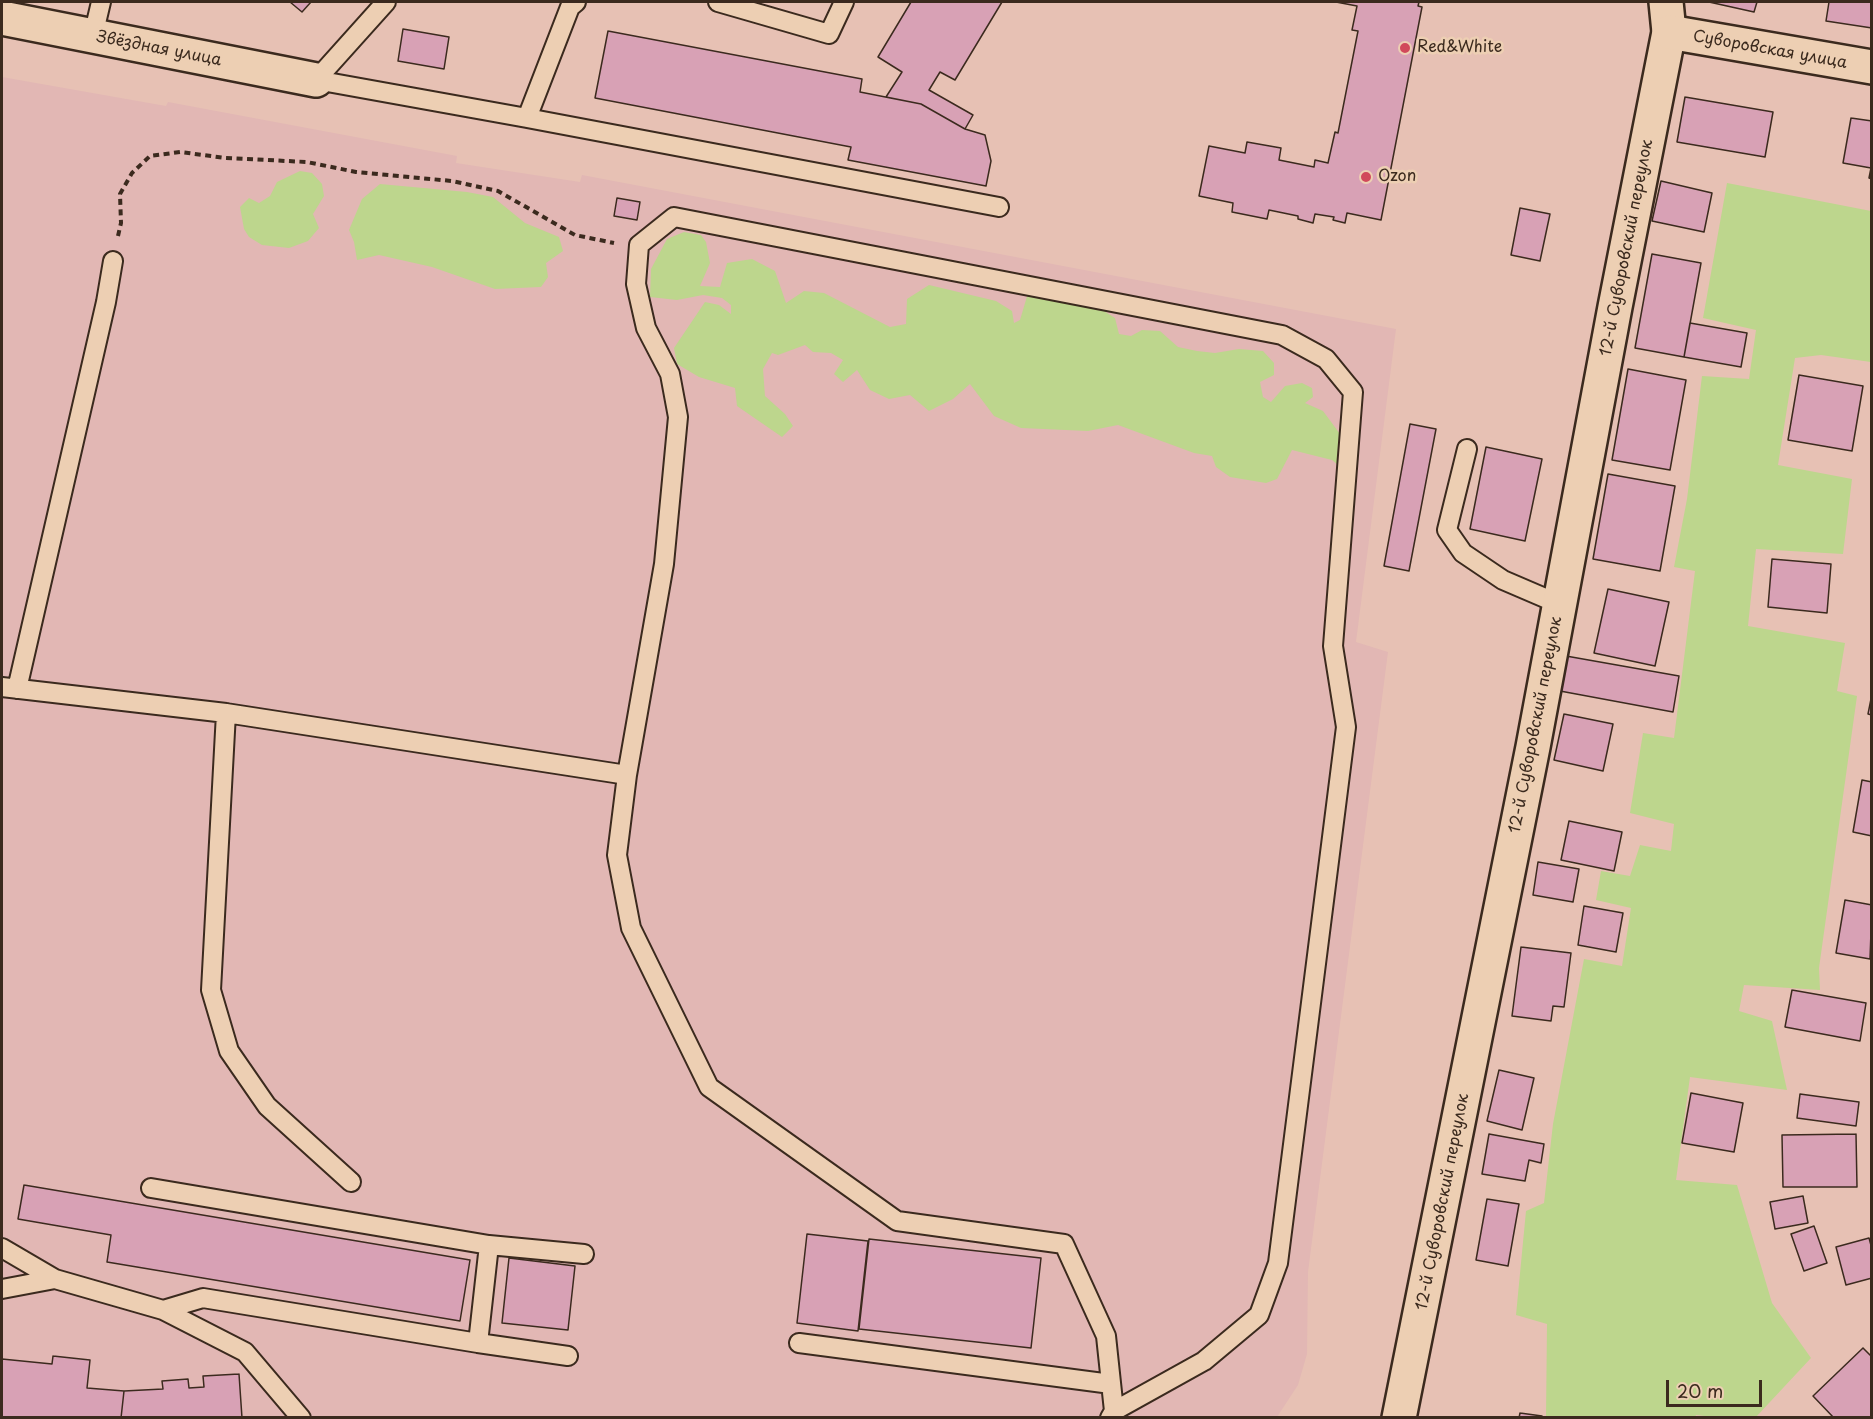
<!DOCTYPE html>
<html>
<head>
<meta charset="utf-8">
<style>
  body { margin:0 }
  #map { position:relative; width:1873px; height:1419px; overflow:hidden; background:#e7c1b4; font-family:"Playpen Sans",sans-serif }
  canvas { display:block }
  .frame { position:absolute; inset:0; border:3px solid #3b2a1e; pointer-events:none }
  .scale { position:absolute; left:1666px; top:1380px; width:96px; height:27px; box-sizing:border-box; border:3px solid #3b2a1e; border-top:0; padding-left:8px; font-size:18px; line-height:21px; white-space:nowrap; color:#3b2a1e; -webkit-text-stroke:4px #edcfb3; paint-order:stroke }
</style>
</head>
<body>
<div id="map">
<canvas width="1873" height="1419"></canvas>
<div class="frame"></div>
<div class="scale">20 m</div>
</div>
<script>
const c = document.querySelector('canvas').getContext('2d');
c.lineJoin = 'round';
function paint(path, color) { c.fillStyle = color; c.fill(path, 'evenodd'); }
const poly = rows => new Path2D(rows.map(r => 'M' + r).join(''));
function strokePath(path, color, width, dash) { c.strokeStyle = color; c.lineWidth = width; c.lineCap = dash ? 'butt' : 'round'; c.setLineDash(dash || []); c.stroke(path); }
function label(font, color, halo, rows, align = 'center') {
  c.font = font + ' "Playpen Sans",sans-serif'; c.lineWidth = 5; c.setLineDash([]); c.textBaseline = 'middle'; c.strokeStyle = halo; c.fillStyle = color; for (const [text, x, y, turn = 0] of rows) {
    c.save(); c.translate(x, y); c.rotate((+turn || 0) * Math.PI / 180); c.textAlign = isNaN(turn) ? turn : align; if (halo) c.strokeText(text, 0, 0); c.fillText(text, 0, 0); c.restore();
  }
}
paint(poly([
  [2,77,166,106,168,102,457,156,456,163,580,182,582,175,1396,329,1356,642,1388,652,1308,1272,1307,1354,1298,1385,1277,1417,2,1417]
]), '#e2b7b4');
paint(poly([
  [300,171,312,173,322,184,324,196,313,214,319,228,308,241,289,248,262,245,249,237,244,229,240,207,249,198,259,203,270,196,277,182],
  [1727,183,1871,211,1871,362,1821,355,1795,358,1778,465,1852,479,1843,554,1756,549,1748,626,1845,643,1837,691,1857,696,1819,968,1820,990,1744,985,1739,1011,1772,1021,1787,1090,1690,1077,1676,1180,1737,1185,1772,1303,1811,1358,1756,1417,1713,1417,1696,1415,1695,1418,1546,1417,1547,1324,1516,1315,1526,1211,1544,1203,1553,1124,1584,959,1622,966,1631,908,1596,900,1601,871,1630,876,1640,845,1671,851,1674,824,1630,813,1643,733,1674,738,1695,571,1674,567,1687,499,1702,376,1749,379,1756,330,1703,318],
  [380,184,467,192,493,197,525,223,559,237,563,251,546,263,548,277,541,287,495,289,432,267,379,255,357,260,354,242,349,230,362,199],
  [684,232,701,235,706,242,710,263,700,286,720,287,727,263,752,259,775,271,786,303,804,291,824,293,890,327,906,324,907,299,929,285,996,301,1012,311,1014,323,1020,320,1028,293,1093,304,1115,318,1119,334,1131,336,1142,330,1160,331,1178,347,1197,351,1215,353,1239,349,1263,351,1274,363,1274,375,1260,382,1263,397,1271,402,1285,386,1302,383,1312,388,1313,397,1305,403,1323,411,1343,438,1342,455,1338,465,1332,460,1292,450,1277,479,1266,483,1230,477,1216,467,1212,456,1194,453,1118,425,1088,431,1021,428,994,416,970,384,953,399,929,411,910,395,889,399,870,390,857,370,843,382,834,374,843,360,831,353,813,352,805,345,778,355,772,353,763,369,765,396,785,414,793,426,782,437,737,406,735,388,699,377,677,364,674,348,705,302,719,305,731,314,731,305,722,298,703,295,677,300,650,297,651,269,667,239]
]), '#bdd68d');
const building = poly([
  [290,2,311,2,302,12,290,2],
  [911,2,1002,2,955,80,940,72,929,90,973,115,965,129,921,104,886,97,902,72,878,57,911,2],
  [1336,2,1419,2,1418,6,1422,7,1381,220,1347,213,1345,223,1333,220,1334,217,1315,214,1313,223,1298,219,1298,216,1269,210,1267,219,1232,212,1233,203,1199,196,1209,146,1245,153,1247,142,1281,148,1279,160,1314,167,1315,160,1328,163,1335,132,1338,133,1358,31,1352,30,1357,6,1336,2],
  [1709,2,1757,2,1754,12,1709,2],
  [1829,2,1872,2,1872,28,1826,21,1829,2],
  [403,29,449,37,444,69,398,61,403,29],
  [608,31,862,79,860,92,921,104,965,129,985,135,991,161,986,186,848,160,851,147,595,98,608,31],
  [1685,97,1773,112,1765,157,1677,142,1685,97],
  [1851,118,1872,121,1872,179,1869,178,1871,168,1843,163,1851,118],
  [1661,181,1712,193,1704,232,1652,221,1661,181],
  [617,198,640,202,637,220,614,216,617,198],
  [1520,208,1550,214,1540,261,1511,255,1520,208],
  [1652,254,1701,263,1684,357,1635,348,1652,254],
  [1690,323,1747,333,1741,367,1684,357,1690,323],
  [1628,369,1686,380,1670,470,1612,460,1628,369],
  [1799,375,1863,386,1852,451,1788,440,1799,375],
  [1410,424,1436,429,1409,571,1384,566,1410,424],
  [1486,447,1542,459,1525,541,1470,529,1486,447],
  [1608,474,1675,486,1660,571,1593,559,1608,474],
  [1772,559,1831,564,1827,613,1768,607,1772,559],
  [1608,589,1669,602,1655,666,1594,653,1608,589],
  [1566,656,1679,676,1673,712,1560,691,1566,656],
  [1872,694,1872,715,1868,714,1872,694],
  [1564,714,1613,724,1603,771,1554,760,1564,714],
  [1862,780,1872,782,1872,836,1853,832,1862,780],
  [1569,821,1622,832,1614,871,1561,860,1569,821],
  [1538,862,1579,869,1573,902,1533,895,1538,862],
  [1845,900,1872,905,1870,959,1836,953,1845,900],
  [1584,906,1623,913,1616,952,1578,945,1584,906],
  [1521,947,1571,953,1564,1007,1553,1006,1551,1021,1512,1016,1521,947],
  [1792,990,1866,1003,1860,1041,1785,1027,1792,990],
  [1499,1070,1534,1078,1522,1130,1487,1121,1499,1070],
  [1691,1093,1743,1103,1734,1152,1682,1143,1691,1093],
  [1800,1094,1859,1102,1856,1126,1797,1118,1800,1094],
  [1489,1134,1544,1144,1541,1163,1529,1160,1525,1181,1482,1174,1489,1134],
  [1856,1134,1857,1187,1783,1187,1782,1135,1856,1134],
  [24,1185,470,1260,460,1321,107,1262,111,1235,18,1219,24,1185],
  [1803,1196,1808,1223,1775,1229,1770,1202,1803,1196],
  [1487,1199,1519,1204,1508,1266,1476,1260,1487,1199],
  [1814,1226,1827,1263,1804,1271,1791,1234,1814,1226],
  [807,1234,868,1241,858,1331,797,1323,807,1234],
  [1869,1238,1872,1249,1872,1278,1846,1285,1836,1247,1869,1238],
  [869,1239,1041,1258,1031,1348,859,1329,869,1239],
  [509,1258,575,1266,568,1330,502,1323,509,1258],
  [1863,1348,1872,1357,1872,1418,1834,1418,1813,1396,1863,1348],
  [53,1356,90,1360,87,1388,124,1391,121,1418,2,1418,2,1359,52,1364,53,1356],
  [239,1374,242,1418,121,1418,124,1391,163,1389,162,1381,188,1379,189,1388,204,1387,203,1376,239,1374],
  [1520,1413,1542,1416,1542,1418,1519,1418,1520,1413]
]);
paint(building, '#d8a1b5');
strokePath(building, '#3b2a1e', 1.5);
const lane = poly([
  [718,2,829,34,844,2],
  [93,36,101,2],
  [316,80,527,118,570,7,576,2],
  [316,80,386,2],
  [527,118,999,207],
  [1467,449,1447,530,1463,553,1503,580,1559,604],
  [2,687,226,713,627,775],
  [17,689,106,302,113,261],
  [226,713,211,990,229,1051,267,1106,351,1182],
  [151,1188,489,1245,478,1343,203,1298,163,1310],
  [489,1245,584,1254],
  [2,1248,55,1279,163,1310,245,1352,301,1418],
  [2,1289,55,1279],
  [478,1343,568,1356],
  [799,1343,1111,1384],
  [1110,1418,1114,1411,1204,1361,1259,1315,1278,1263,1346,727,1333,646,1353,392,1326,359,1282,335,674,217,639,245,636,284,646,328,670,374,678,417,664,564,627,775,617,855,631,928,709,1087,897,1221,1064,1244,1106,1336,1114,1411]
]);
const street = poly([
  [2,18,316,80],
  [1399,1418,1533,747,1615,307,1669,32,1666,2]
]);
const secondary = poly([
  [1669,32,1872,67]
]);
strokePath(lane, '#3b2a1e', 22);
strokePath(street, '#3b2a1e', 38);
strokePath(secondary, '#3b2a1e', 38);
strokePath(poly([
  [118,236,121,223,120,194,132,173,150,156,180,152,226,158,307,162,356,172,452,181,498,191,575,235,614,243]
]), '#3b2a1e', 4, [6, 4.5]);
strokePath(lane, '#edcfb3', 18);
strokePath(street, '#edcfb3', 33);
strokePath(secondary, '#edcfb3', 33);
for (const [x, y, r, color] of [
  [1405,48,6,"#d1495b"],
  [1366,177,6,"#d1495b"]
]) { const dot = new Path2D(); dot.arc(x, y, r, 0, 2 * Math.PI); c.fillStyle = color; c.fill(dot); strokePath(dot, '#edcfb3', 2); }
label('16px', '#3b2a1e', '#edcfb3', [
  ["Red&White",1417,48],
  ["Ozon",1378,177]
], 'left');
label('16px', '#3b2a1e', '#edcfb3', [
  ["Звёздная улица",159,49,11],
  ["Суворовская улица",1770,50,10],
  ["12-й Суворовский переулок",1627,248,-79],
  ["12-й Суворовский переулок",1536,725,-79],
  ["12-й Суворовский переулок",1443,1202,-79]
]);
</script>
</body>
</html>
